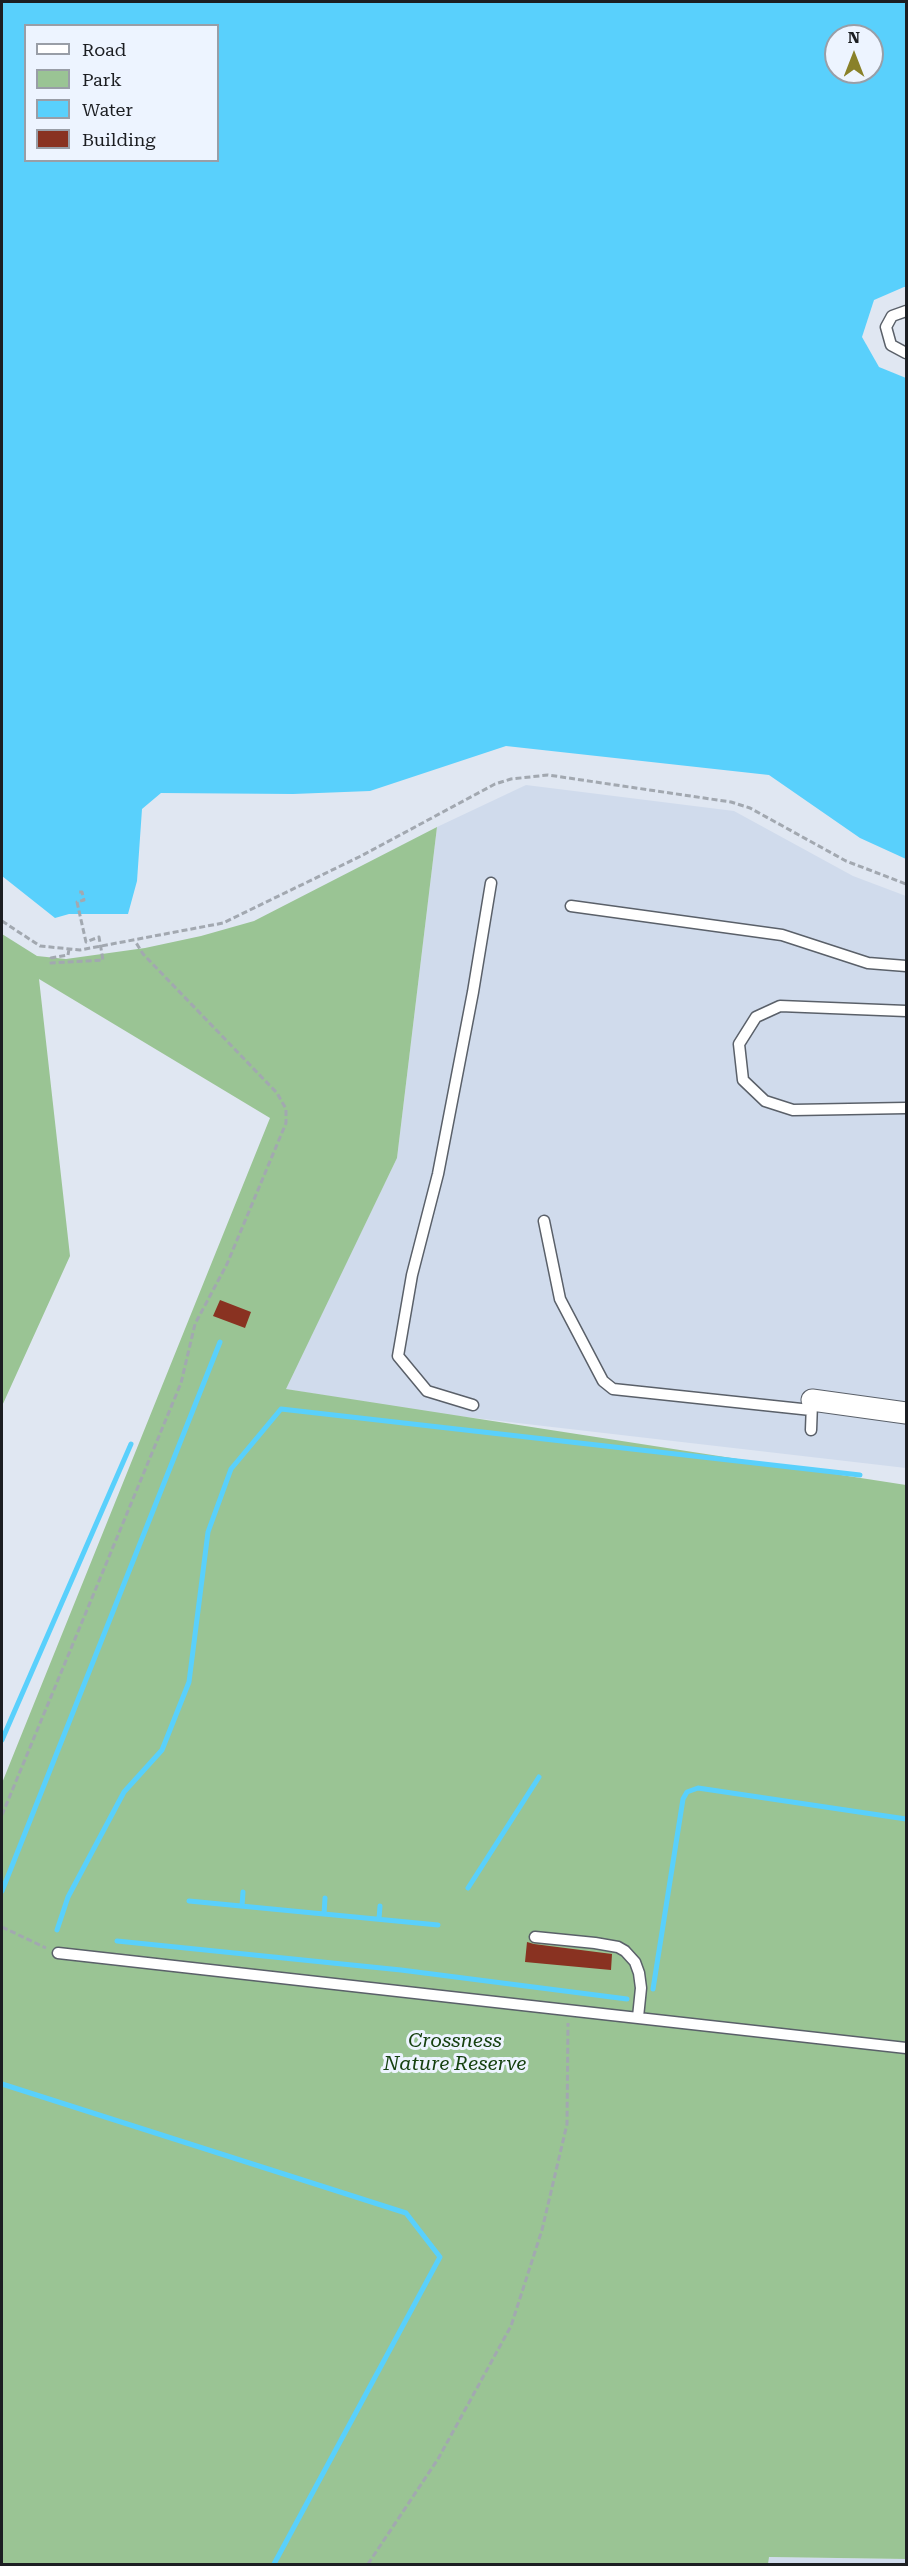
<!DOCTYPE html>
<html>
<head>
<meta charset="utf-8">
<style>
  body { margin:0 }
  #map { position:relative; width:908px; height:2566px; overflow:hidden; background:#e0e7f2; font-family:"Roboto Serif",serif }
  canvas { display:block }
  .frame { position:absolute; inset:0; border:3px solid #1c1e22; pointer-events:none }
  .legend { position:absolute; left:24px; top:24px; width:195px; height:138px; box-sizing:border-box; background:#edf4ff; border:2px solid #999ea7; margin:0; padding:8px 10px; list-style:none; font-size:18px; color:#1c1e22 }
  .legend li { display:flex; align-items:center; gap:12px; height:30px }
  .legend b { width:30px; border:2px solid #999ea7 }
  .north { position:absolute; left:824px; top:24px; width:60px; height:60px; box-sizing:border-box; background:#edf4ff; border:2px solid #999ea7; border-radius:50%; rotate:0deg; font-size:16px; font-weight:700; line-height:24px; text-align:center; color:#1c1e22 }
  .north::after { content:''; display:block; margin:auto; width:21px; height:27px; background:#898129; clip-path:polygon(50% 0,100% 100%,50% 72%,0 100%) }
</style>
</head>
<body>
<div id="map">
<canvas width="908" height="2566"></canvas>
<div class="frame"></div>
<ul class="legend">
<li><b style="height:8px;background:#fff"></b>Road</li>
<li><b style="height:16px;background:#9ac494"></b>Park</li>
<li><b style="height:16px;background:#59d0fc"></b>Water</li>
<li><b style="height:16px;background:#893221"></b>Building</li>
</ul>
<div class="north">N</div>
</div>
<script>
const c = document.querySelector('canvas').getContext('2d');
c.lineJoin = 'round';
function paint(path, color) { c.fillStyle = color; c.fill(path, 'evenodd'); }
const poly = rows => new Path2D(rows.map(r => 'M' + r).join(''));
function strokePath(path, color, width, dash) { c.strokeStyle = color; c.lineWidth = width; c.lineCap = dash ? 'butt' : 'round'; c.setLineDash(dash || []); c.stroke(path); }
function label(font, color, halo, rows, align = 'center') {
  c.font = font + ' "Roboto Serif",serif'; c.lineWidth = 6; c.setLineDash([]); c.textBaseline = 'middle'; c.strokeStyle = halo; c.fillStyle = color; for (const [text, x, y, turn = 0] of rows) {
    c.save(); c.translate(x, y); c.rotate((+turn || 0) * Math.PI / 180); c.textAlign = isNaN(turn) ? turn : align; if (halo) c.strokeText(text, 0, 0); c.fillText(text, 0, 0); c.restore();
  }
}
paint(poly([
  [526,785,734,811,853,876,906,896,906,1468,440,1414,285,1389,397,1158,437,827],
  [768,2557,906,2559,906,2564,768,2564]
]), '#d0dbec');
paint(poly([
  [437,827,397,1158,286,1389,906,1485,906,2559,769,2557,768,2564,2,2564,2,1783,270,1118,39,979,70,1256,2,1406,2,934,37,956,66,959,145,948,201,936,254,921]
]), '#9ac494');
paint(poly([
  [2,2,906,2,906,859,860,838,769,775,506,746,370,791,293,794,161,793,142,809,137,881,128,914,69,914,55,918,2,876],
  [26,26,218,26,218,160,26,160],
  [836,36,872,36,872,72,836,72]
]), '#59d0fc');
paint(poly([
  [904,287,906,287,906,378,879,367,862,337,874,300]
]), '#e0e7f2');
strokePath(poly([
  [2,1740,131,1444],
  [468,1888,539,1777],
  [2,1891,220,1342],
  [189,1901,438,1925],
  [242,1906,243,1892],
  [324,1914,325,1898],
  [379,1919,380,1906],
  [57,1930,68,1897,124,1792,162,1750,189,1682,208,1532,231,1469,281,1409,860,1475],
  [117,1941,401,1970,627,1999],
  [653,1989,683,1799,687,1792,698,1788,906,1819],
  [2,2084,406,2213,440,2257,274,2564]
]), '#59d0fc', 5);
paint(poly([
  [220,1300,251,1312,245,1328,213,1316],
  [527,1942,534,1944,612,1954,611,1970,525,1962]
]), '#893221');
const lane = poly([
  [906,311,892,316,886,327,891,345,906,353],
  [571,906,782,935,868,963,906,966],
  [906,1011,780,1006,756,1017,739,1044,743,1080,765,1101,793,1110,906,1108],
  [544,1221,560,1299,603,1381,613,1389,811,1410],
  [473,1405,427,1391,398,1356,412,1275,438,1174,473,992,491,883],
  [811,1430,812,1403],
  [535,1937,595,1943,618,1947,625,1951,635,1962,639,1973,641,1988,638,2017],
  [58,1953,906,2048]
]);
const street = poly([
  [812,1400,906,1413]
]);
strokePath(lane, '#5a6069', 13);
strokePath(street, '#5a6069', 23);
strokePath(poly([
  [2,921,40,946,80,950,223,923,361,856,495,784,511,779,548,775,731,802,750,808,846,861,906,884],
  [69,949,68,955,51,958,51,963,103,960,99,937,86,942,77,902,84,900,82,892,78,892],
  [2,1815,181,1383,195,1324,227,1264,286,1123,286,1109,277,1093,143,954,135,941],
  [2,1927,46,1948],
  [368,2564,438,2459,511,2326,542,2230,567,2124,568,2023]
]), '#a2a8b0', 3, [6, 3]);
strokePath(lane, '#fff', 10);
strokePath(street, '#fff', 21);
label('italic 20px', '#164110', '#edf4ff', [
  ["Crossness",455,2041],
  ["Nature Reserve",455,2064]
]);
</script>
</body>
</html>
